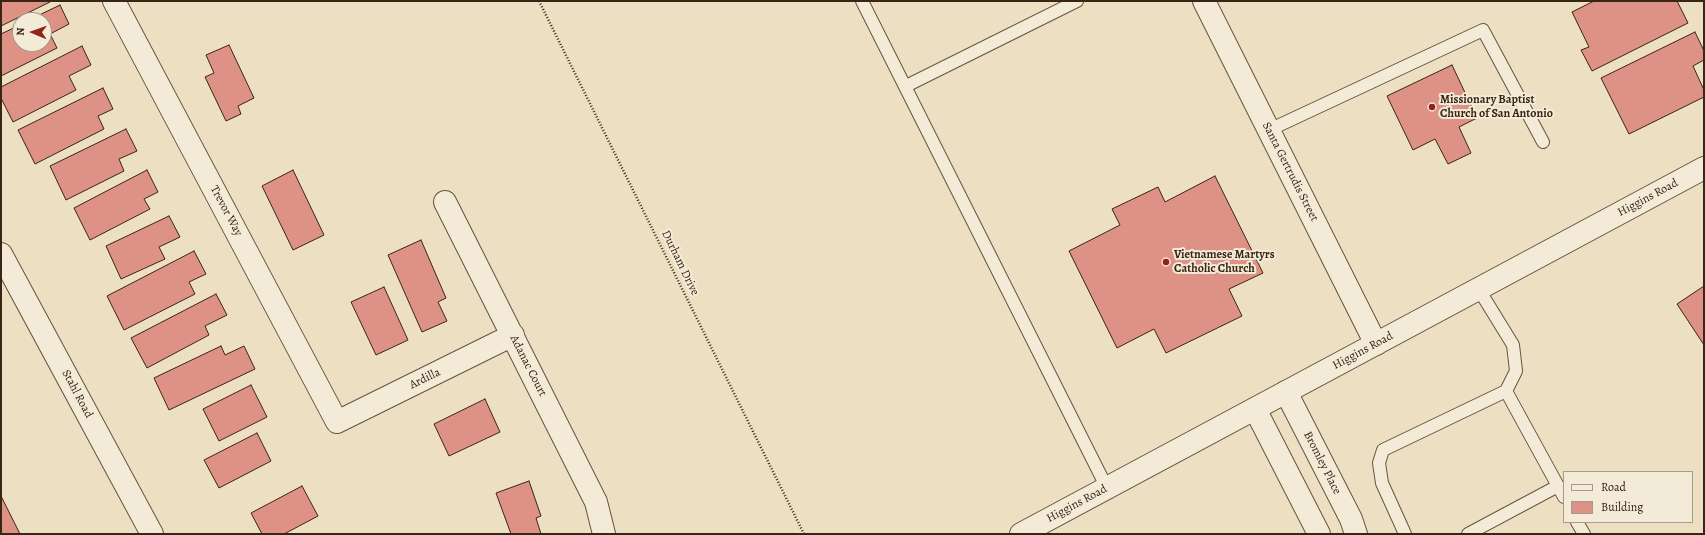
<!DOCTYPE html>
<html>
<head>
<meta charset="utf-8">
<style>
  body { margin:0 }
  #map { position:relative; width:1705px; height:535px; overflow:hidden; background:#eddfc1; font-family:Alegreya,serif }
  canvas { display:block }
  .frame { position:absolute; inset:0; border:2px solid #382514; pointer-events:none }
  .legend { position:absolute; left:1563px; top:471px; width:130px; height:52px; box-sizing:border-box; background:#f3ead7; border:1px solid #a89b89; margin:0; padding:5px 7px; list-style:none; font-size:12px; color:#382514 }
  .legend li { display:flex; align-items:center; gap:8px; height:20px }
  .legend b { width:20px; border:1px solid #a89b89 }
  .north { position:absolute; left:12px; top:12px; width:40px; height:40px; box-sizing:border-box; background:#f3ead7; border:1px solid #a89b89; border-radius:50%; rotate:272deg; font-size:11px; font-weight:700; line-height:16px; text-align:center; color:#382514 }
  .north::after { content:''; display:block; margin:auto; width:14px; height:18px; background:#8f2418; clip-path:polygon(50% 0,100% 100%,50% 72%,0 100%) }
</style>
</head>
<body>
<div id="map">
<canvas width="1705" height="535"></canvas>
<div class="frame"></div>
<ul class="legend">
<li><b style="height:5px;background:#f3ead7"></b>Road</li>
<li><b style="height:11px;background:#de9185"></b>Building</li>
</ul>
<div class="north">N</div>
</div>
<script>
const c = document.querySelector('canvas').getContext('2d');
c.lineJoin = 'round';
function paint(path, color) { c.fillStyle = color; c.fill(path, 'evenodd'); }
const poly = rows => new Path2D(rows.map(r => 'M' + r).join(''));
function strokePath(path, color, width, dash) { c.strokeStyle = color; c.lineWidth = width; c.lineCap = dash ? 'butt' : 'round'; c.setLineDash(dash || []); c.stroke(path); }
function label(font, color, halo, rows, align = 'center') {
  c.font = font + ' Alegreya,serif'; c.lineWidth = 4; c.setLineDash([]); c.textBaseline = 'middle'; c.strokeStyle = halo; c.fillStyle = color; for (const [text, x, y, turn = 0] of rows) {
    c.save(); c.translate(x, y); c.rotate((+turn || 0) * Math.PI / 180); c.textAlign = isNaN(turn) ? turn : align; if (halo) c.strokeText(text, 0, 0); c.fillText(text, 0, 0); c.restore();
  }
}
const building = poly([
  [1,1,49,1,50,2,1,26,1,1],
  [1594,1,1677,1,1688,23,1592,71,1581,50,1589,47,1572,12,1594,1],
  [60,5,69,24,50,34,57,48,1,76,1,34,20,25,20,44,44,44,44,20,29,20,60,5],
  [1695,32,1704,51,1704,60,1693,66,1704,90,1704,97,1629,134,1601,78,1695,32],
  [229,45,254,98,238,106,241,114,226,121,205,77,214,73,206,55,229,45],
  [82,46,91,65,69,76,76,90,13,122,1,98,1,87,82,46],
  [1452,65,1477,118,1459,127,1471,153,1448,164,1435,139,1413,150,1387,96,1452,65],
  [103,88,113,109,98,116,104,129,35,164,18,130,103,88],
  [126,129,137,151,119,159,124,171,66,200,50,166,126,129],
  [147,170,158,192,144,199,150,209,90,240,74,208,147,170],
  [293,170,324,235,293,250,262,186,293,170],
  [1215,176,1263,273,1229,289,1242,316,1166,353,1154,329,1117,348,1069,251,1120,225,1112,209,1158,187,1165,202,1215,176],
  [169,216,180,237,159,247,165,259,121,279,106,246,169,216],
  [421,240,446,298,438,302,447,321,422,332,388,255,421,240],
  [194,251,206,274,189,282,195,294,124,330,107,296,194,251],
  [1704,286,1704,345,1677,304,1704,286],
  [384,287,408,340,376,355,351,302,384,287],
  [216,294,227,315,205,326,209,335,147,368,131,338,216,294],
  [221,346,225,355,244,346,255,369,169,410,154,378,221,346],
  [251,385,267,417,219,441,203,409,251,385],
  [485,399,500,432,449,456,434,424,485,399],
  [257,433,271,461,219,488,204,460,257,433],
  [529,481,541,516,536,518,541,534,511,534,496,493,529,481],
  [302,486,318,516,284,534,262,534,251,513,302,486],
  [1,496,20,534,1,534,1,496]
]);
paint(building, '#de9185');
strokePath(building, '#382514', 1);
const service = poly([
  [862,1,1107,488],
  [906,86,1077,1],
  [1269,130,1483,30,1543,142],
  [1506,391,1564,497],
  [1577,522,1584,534],
  [1405,534,1382,483,1379,463,1383,450,1506,391,1516,371,1513,345,1478,288],
  [1468,534,1558,486]
]);
const minor = poly([
  [114,1,337,422,513,335],
  [1204,1,1376,344],
  [445,202,596,502,604,534],
  [1286,392,1351,519,1356,534],
  [1255,409,1319,534]
]);
const tertiary = poly([
  [1,254,152,534],
  [1021,534,1704,168]
]);
strokePath(service, '#65543f', 14);
strokePath(minor, '#65543f', 24);
strokePath(tertiary, '#65543f', 24);
strokePath(poly([
  [539,1,804,534]
]), '#382514', 2.5, [1, 2]);
strokePath(service, '#f3ead7', 12);
strokePath(minor, '#f3ead7', 22);
strokePath(tertiary, '#f3ead7', 22);
for (const [x, y, r, color] of [
  [1432,107,4,"#8f2418"],
  [1166,262,4,"#8f2418"]
]) { const dot = new Path2D(); dot.arc(x, y, r, 0, 2 * Math.PI); c.fillStyle = color; c.fill(dot); strokePath(dot, '#f3ead7', 1.5); }
label('bold 12px', '#382514', '#f3ead7', [
  ["Missionary Baptist",1440,100],
  ["Church of San Antonio",1440,114],
  ["Vietnamese Martyrs",1174,255],
  ["Catholic Church",1174,269]
], 'left');
label('12px', '#382514', '#f3ead7', [
  ["Santa Gertrudis Street",1290,172,63],
  ["Higgins Road",1648,198,-28],
  ["Trevor Way",226,211,62],
  ["Durham Drive",680,263,64],
  ["Higgins Road",1363,351,-28],
  ["Adanac Court",528,366,63],
  ["Ardilla",425,379,-26],
  ["Stahl Road",77,394,62],
  ["Bromley Place",1322,463,63],
  ["Higgins Road",1077,504,-28]
]);
</script>
</body>
</html>
